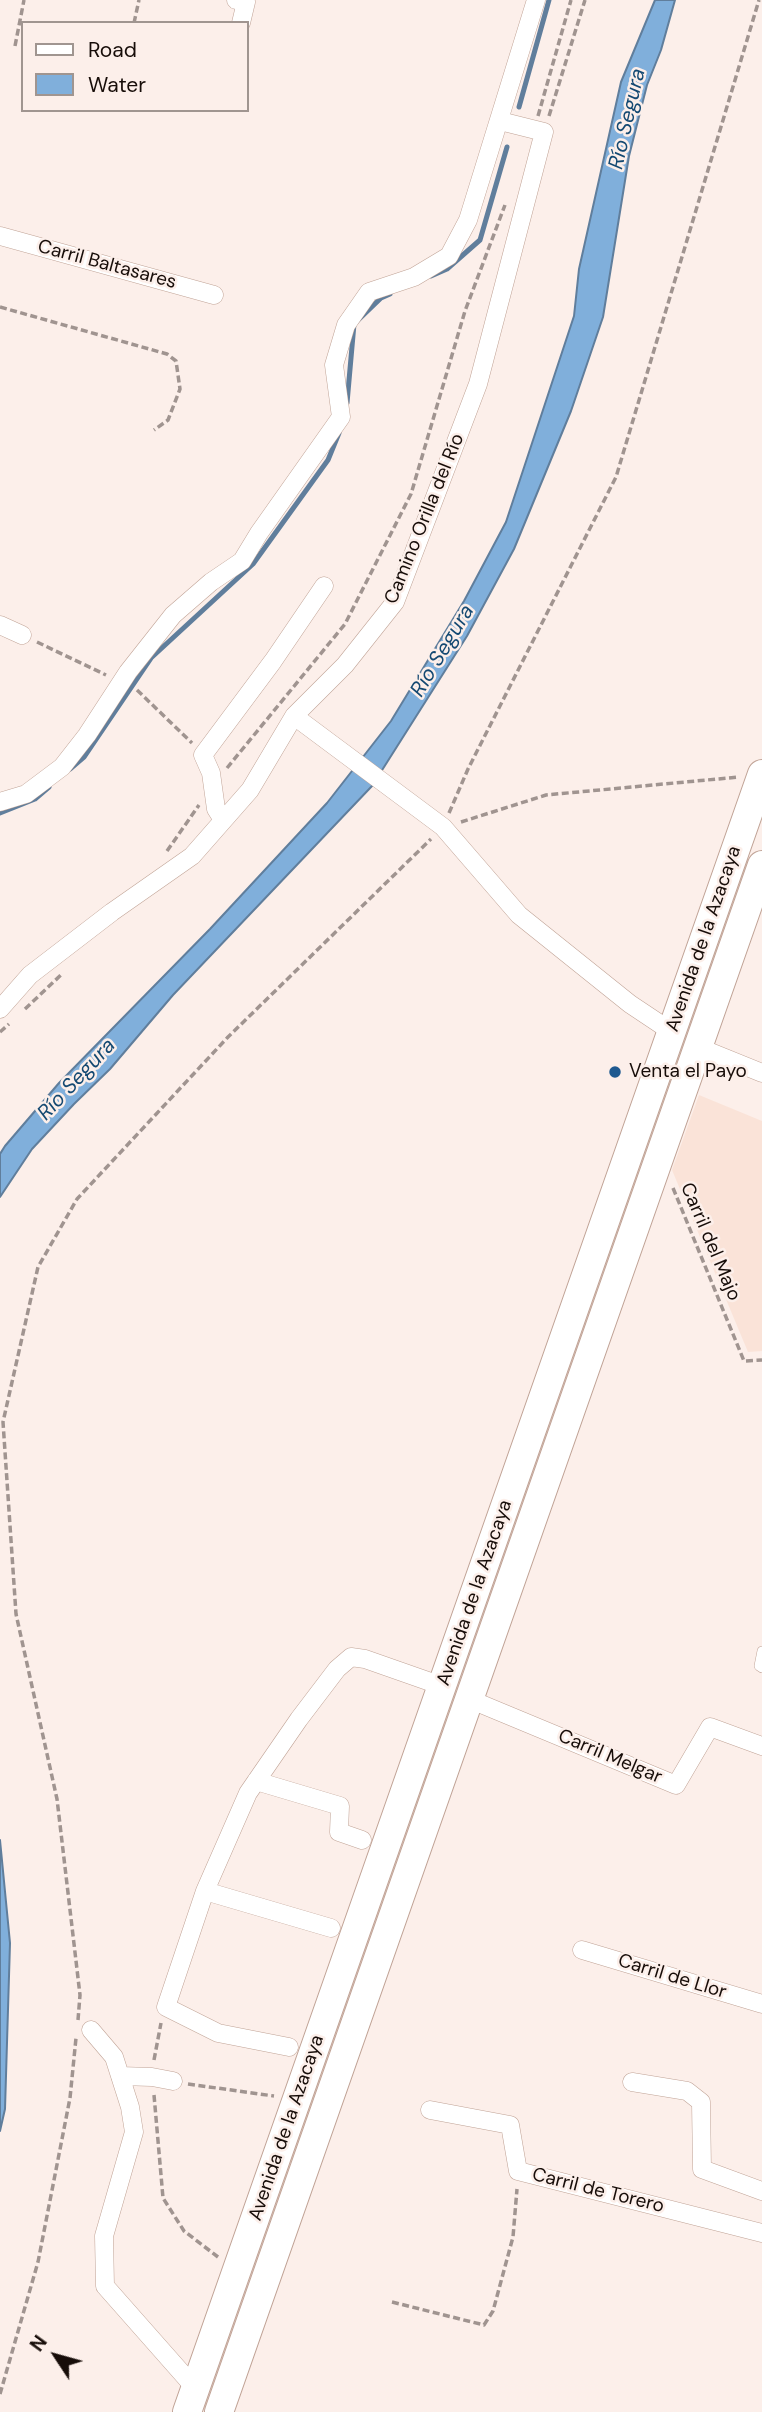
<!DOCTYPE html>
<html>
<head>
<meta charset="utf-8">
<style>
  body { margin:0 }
  #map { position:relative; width:762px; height:2412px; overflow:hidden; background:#fcefea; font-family:"DM Sans",sans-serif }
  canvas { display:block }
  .legend { position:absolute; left:21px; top:21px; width:228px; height:91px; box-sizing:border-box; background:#fcefea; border:2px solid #a09590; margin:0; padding:9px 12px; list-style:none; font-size:21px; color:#170d09 }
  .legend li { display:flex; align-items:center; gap:14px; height:35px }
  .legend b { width:35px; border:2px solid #a09590 }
  .north { position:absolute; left:21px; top:2321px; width:70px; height:70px; -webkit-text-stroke:5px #fcefea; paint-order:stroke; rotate:306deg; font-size:19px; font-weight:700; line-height:28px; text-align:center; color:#170d09 }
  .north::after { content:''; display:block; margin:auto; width:24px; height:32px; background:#170d09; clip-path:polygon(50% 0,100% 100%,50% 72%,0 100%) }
</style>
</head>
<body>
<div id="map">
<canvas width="762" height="2412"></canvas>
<ul class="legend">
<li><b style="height:9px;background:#fff"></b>Road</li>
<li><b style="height:19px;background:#80afdb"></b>Water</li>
</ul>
<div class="north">N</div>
</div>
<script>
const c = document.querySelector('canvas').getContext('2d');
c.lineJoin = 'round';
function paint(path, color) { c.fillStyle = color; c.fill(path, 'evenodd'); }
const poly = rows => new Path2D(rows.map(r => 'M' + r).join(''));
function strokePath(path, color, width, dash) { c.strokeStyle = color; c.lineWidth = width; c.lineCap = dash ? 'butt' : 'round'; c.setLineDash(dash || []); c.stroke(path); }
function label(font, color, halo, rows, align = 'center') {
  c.font = font + ' "DM Sans",sans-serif'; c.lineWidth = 5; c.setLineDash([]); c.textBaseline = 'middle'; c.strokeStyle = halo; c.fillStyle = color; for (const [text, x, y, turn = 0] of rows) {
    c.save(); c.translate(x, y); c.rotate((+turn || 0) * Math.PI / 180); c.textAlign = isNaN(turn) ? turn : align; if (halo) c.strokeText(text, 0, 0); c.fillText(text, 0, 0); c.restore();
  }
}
paint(poly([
  [699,1095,762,1121,762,1351,748,1352,672,1170]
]), '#fae3d8');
const water = poly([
  [655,0,675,0,661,50,647,85,629,156,603,317,571,411,514,549,467,636,372,786,173,995,110,1069,74,1104,32,1149,0,1197,0,1154,5,1146,59,1083,210,929,327,803,391,721,464,601,506,522,574,316,579,269,621,82,655,0],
  [0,1840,10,1943,5,2109,0,2131,0,1840]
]);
paint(water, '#80afdb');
strokePath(water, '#607e9c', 2);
strokePath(poly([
  [519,107,549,0],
  [431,276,447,269,480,240,507,147],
  [347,403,354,324,381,298,390,294],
  [70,769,84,757,151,658,253,564,328,460,339,433],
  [0,813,35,799,49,787]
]), '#607e9c', 5);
const service = poly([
  [762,1651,759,1666,762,1668]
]);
const minor = poly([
  [236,0,246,2,241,23],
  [0,236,214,295],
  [0,625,22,635],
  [294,716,443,827,519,915,630,1004,672,1032],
  [0,802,26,794,62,767,87,735,128,672,173,615,211,582,242,561,259,533,341,417,334,365,346,325,369,292,414,277,449,256,468,220,536,0],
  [223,820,216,809,211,773,203,755,273,661,324,586],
  [0,1009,30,975,112,912,192,856,250,790,294,716,345,665,395,602,478,384,544,132,500,121],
  [698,1047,762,1073],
  [469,1699,676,1785,710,1727,762,1746],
  [256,1781,340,1806,339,1832,362,1840],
  [205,1891,166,2007,218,2033,289,2047],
  [331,1928,205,1891,248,1793,299,1719,337,1669,351,1657,365,1659,442,1686],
  [582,1950,762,2004],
  [91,2030,114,2057,130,2107,134,2132,104,2236,105,2286,195,2388],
  [120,2076,152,2077,173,2081],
  [632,2082,687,2091,701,2102,702,2169,762,2191],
  [430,2110,510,2125,518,2171,762,2233]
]);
const primary = poly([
  [187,2412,762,774],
  [219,2412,762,865]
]);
strokePath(service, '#c0a396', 10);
strokePath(minor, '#c0a396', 19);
strokePath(primary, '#c0a396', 30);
strokePath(poly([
  [134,23,139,0],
  [15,46,24,0],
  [538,116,571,0],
  [549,116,585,0],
  [0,307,167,354,176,361,180,389,168,420,154,430],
  [37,642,106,675],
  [137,690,192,743],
  [227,768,345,624,411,494,465,311,505,205],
  [449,813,468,769,616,477,759,0],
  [461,822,546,795,739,777],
  [167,851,199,805],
  [25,1009,63,973],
  [0,1032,9,1024],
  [673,1188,744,1361,762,1360],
  [78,2020,80,1995,57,1799,16,1614,3,1422,38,1267,77,1199,228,1037,431,839],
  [154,2060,161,2023],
  [188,2084,274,2096],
  [154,2095,163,2198,184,2231,218,2257],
  [392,2302,484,2325,493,2311,513,2237,517,2189],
  [0,2394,38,2262,70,2098,76,2038]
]), '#a09490', 3.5, [7, 3.5]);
strokePath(service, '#fff', 9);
strokePath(minor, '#fff', 18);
strokePath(primary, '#fff', 28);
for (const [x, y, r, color] of [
  [615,1072,7,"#1e5990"]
]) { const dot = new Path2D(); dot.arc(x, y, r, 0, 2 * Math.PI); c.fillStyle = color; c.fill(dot); strokePath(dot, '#fcefea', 2.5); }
label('19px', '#170d09', '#fcefea', [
  ["Carril Baltasares",107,265,15],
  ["Camino Orilla del Río",425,519,-68],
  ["Avenida de la Azacaya",704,939,-71],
  ["Carril del Majo",710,1242,67],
  ["Avenida de la Azacaya",475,1593,-71],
  ["Carril Melgar",610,1757,23],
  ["Carril de Llor",672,1977,17],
  ["Avenida de la Azacaya",287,2128,-71],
  ["Carril de Torero",598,2191,14]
]);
label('19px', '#170d09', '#fcefea', [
  ["Venta el Payo",629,1072]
], 'left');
label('italic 21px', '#144972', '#fcefea', [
  ["Río Segura",628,119,-77],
  ["Río Segura",443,651,-59],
  ["Río Segura",77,1080,-47]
]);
</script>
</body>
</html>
